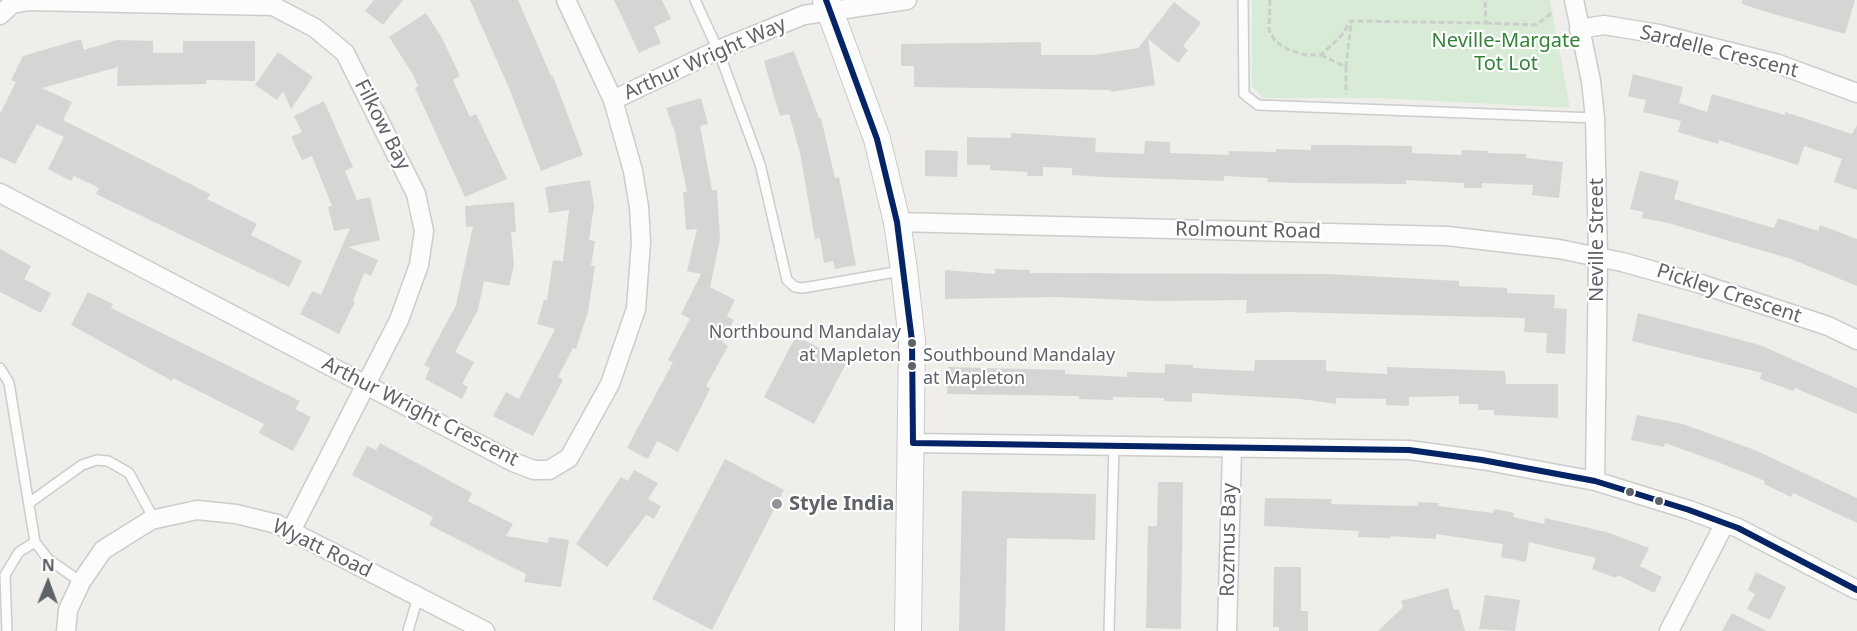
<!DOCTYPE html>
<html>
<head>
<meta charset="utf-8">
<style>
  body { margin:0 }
  #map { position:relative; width:1857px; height:631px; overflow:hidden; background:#efeeea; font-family:"Noto Sans",sans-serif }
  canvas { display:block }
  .north { position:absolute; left:18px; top:553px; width:60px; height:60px; -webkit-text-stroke:4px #fff; paint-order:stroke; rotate:1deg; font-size:16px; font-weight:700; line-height:24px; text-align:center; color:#5f6368 }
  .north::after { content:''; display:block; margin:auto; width:21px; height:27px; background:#5f6368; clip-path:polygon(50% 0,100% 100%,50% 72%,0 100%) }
</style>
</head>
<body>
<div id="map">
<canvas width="1857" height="631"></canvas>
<div class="north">N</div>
</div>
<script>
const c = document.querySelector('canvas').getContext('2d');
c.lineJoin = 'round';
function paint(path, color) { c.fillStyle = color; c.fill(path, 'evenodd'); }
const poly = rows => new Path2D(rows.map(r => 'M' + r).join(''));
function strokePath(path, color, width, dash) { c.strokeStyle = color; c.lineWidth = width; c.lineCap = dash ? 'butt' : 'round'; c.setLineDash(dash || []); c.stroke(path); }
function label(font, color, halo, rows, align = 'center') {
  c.font = font + ' "Noto Sans",sans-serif'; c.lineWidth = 4.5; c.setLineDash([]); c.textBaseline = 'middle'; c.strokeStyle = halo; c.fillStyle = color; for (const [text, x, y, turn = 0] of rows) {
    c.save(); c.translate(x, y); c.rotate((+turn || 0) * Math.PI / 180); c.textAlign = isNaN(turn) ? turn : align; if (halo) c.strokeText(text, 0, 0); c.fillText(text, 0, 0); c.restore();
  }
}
paint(poly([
  [1252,0,1550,0,1570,108,1377,98,1263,98,1252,86]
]), '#d8ebd6');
paint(poly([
  [374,0,403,0,383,25,365,11],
  [470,0,518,0,551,76,553,76,583,155,541,171,509,88],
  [614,0,662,0,671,19,654,27,661,43,639,53],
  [1742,0,1855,0,1845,34,1770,13,1742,4],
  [1174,2,1201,23,1183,46,1188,50,1178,63,1148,39,1155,85,1111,92,1111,90,914,87,914,66,901,66,901,44,1041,42,1041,55,1094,55,1138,48],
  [426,13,442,38,460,76,453,80,470,117,476,114,507,179,465,197,415,88,418,86,412,73,389,37],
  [81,39,84,50,117,40,153,41,153,53,183,53,183,41,255,41,255,81,206,80,206,84,117,86,118,67,42,88,72,102,63,120,210,194,207,199,257,224,251,235,302,261,289,287,96,194,99,188,74,176,71,181,48,169,64,137,37,124,15,164,0,157,0,114,16,82,11,80,23,56],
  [794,51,819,118,821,118,835,178,839,177,856,265,835,269,833,261,824,263,820,238,815,239,800,153,789,114,780,116,773,93,764,61],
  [278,52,313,77,291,109,283,91,277,100,255,85],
  [1633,74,1683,87,1679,103,1707,112,1712,94,1785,115,1785,112,1852,134,1857,125,1857,190,1834,182,1842,159,1804,146,1798,165,1719,140,1718,144,1678,132,1681,121,1643,112,1646,100,1628,96],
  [701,98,708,124,700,126,712,190,717,190,720,239,710,287,735,300,727,316,734,320,722,342,728,346,706,386,710,389,678,452,657,441,648,459,627,448,673,362,668,360,690,319,681,314,701,274,687,271,697,229,686,230,683,192,687,192,675,133,666,108],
  [324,101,353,167,345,171,357,200,370,197,380,240,348,247,378,260,371,276,364,273,353,301,355,302,339,334,300,314,312,291,321,295,350,228,334,231,328,207,332,206,312,156,302,160,291,137,302,132,294,116],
  [1011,133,1096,138,1095,152,1144,154,1145,141,1170,142,1170,153,1229,155,1229,151,1276,152,1276,149,1311,150,1311,145,1344,145,1412,146,1412,153,1461,155,1462,150,1488,151,1488,153,1526,154,1526,158,1563,162,1559,198,1532,195,1533,185,1482,183,1482,188,1464,188,1464,183,1406,180,1406,184,1299,183,1267,182,1268,178,1224,176,1224,181,1104,177,1072,175,1072,168,1043,167,1043,176,1027,176,1028,172,990,170,990,165,967,165,967,137,1011,138],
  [925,150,958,151,957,177,925,176],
  [1640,171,1679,181,1674,199,1774,228,1778,218,1818,231,1820,225,1857,239,1857,286,1791,259,1668,223,1642,218,1643,212,1630,209],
  [590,180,594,206,589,240,595,241,591,266,595,266,588,312,576,349,573,348,558,377,563,380,533,436,493,416,506,392,519,399,555,329,537,324,544,300,547,300,553,260,563,261,569,210,549,213,545,187],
  [514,202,516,232,511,232,514,265,509,286,484,281,478,310,455,352,474,362,462,384,468,387,462,399,425,379,430,368,424,365,456,305,473,226,466,227,465,206],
  [0,249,31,266,24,279,51,293,41,313,0,292],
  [995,269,1030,270,1030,273,1330,274,1459,281,1459,286,1507,288,1507,293,1555,295,1554,308,1567,309,1565,354,1546,353,1547,333,1524,332,1525,318,1288,312,1246,313,1247,300,1156,301,1055,297,945,299,945,270,995,274],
  [88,292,113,304,111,308,300,401,295,409,311,417,293,451,259,433,264,424,173,378,172,381,71,325],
  [1638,313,1760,345,1857,388,1857,414,1795,388,1793,391,1760,379,1762,373,1632,341],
  [796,336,847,362,814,424,764,397],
  [1255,360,1326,360,1326,371,1387,374,1387,367,1505,371,1506,384,1558,384,1558,418,1494,415,1494,410,1478,410,1478,404,1459,404,1459,396,1409,397,1409,406,1386,405,1386,399,1336,398,1336,404,1301,399,1192,393,1192,402,1164,401,1164,398,1113,397,1113,400,1079,399,1079,396,947,394,948,367,1065,370,1065,374,1127,377,1127,372,1165,373,1165,364,1193,365,1193,368,1254,371],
  [1637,415,1683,424,1755,450,1857,498,1857,523,1793,493,1791,497,1764,484,1765,481,1715,461,1665,443,1664,447,1631,440],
  [380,443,472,493,468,501,513,524,506,536,548,543,549,537,569,540,561,587,524,582,526,574,429,525,433,517,352,475,367,446,376,450],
  [725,459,784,490,712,630,652,599],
  [634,470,658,483,648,499,661,506,654,519,646,515,607,567,576,544,621,477,628,481],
  [1158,482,1183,482,1181,629,1146,628,1148,526,1157,526],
  [962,491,1096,494,1095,540,1007,538,1005,631,959,631],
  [1265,498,1332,499,1331,504,1418,506,1418,502,1439,503,1438,506,1493,513,1494,509,1514,513,1513,517,1544,524,1545,518,1606,532,1649,548,1640,566,1662,577,1654,593,1618,575,1616,578,1592,569,1596,558,1529,542,1526,562,1501,557,1503,544,1436,534,1436,539,1391,536,1391,538,1358,537,1359,531,1264,526],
  [1274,567,1301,567,1301,611,1308,611,1308,631,1279,631,1279,627,1273,627],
  [1756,572,1786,587,1770,620,1747,609,1755,594,1748,590],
  [1448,588,1454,610,1459,609,1465,631,1378,631,1403,607,1401,601],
  [1485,595,1520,600,1515,631,1479,629],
  [1732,613,1767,631,1722,631]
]), '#d6d5d3');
const lane = poly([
  [695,0,718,50,760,164,787,280,795,287,803,288,901,271],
  [1243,0,1244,94,1258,105,1595,118],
  [0,368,9,383,35,542,48,559,81,582],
  [29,503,82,465,97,460,108,461,129,473,154,519],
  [7,631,5,575,19,552,35,542],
  [408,631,418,597],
  [1109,631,1114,447]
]);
const street = poly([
  [1574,0,1591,81,1595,118,1598,256,1595,481],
  [0,15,12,4,28,1,273,6,315,28,345,53,416,194,424,231,419,265,399,320,291,531],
  [1579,29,1604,25,1659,34,1778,64,1857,93],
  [613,100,718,50,804,15,907,0],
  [0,193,513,462,534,470,549,470,569,458,610,384,636,309,641,242,639,207,633,171,613,100,566,0],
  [897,222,1447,236,1559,249,1622,262,1701,284,1828,326,1857,340],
  [913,443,1409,450,1482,460,1595,481,1689,510,1738,528,1857,590],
  [66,631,68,610,81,582,103,550,151,520,197,510,236,514,277,524,485,631],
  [1227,631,1232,449],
  [1669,631,1725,523]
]);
const secondary = poly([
  [826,0,877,139,897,222,904,270,912,341,908,631]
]);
strokePath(lane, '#cbcccc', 12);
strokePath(street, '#cbcccc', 21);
strokePath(secondary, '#cacacb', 28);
strokePath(poly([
  [1270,0,1269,30,1275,41,1287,49,1305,55,1321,55,1341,36,1351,21,1486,23,1485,0],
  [1486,23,1536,25,1553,12],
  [1321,55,1346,67,1346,94],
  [1346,67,1351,24]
]), '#cacfcc', 3, [6, 3]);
strokePath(lane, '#fdfcfc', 9);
strokePath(street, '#fdfcfc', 18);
strokePath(secondary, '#fdfcfc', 26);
strokePath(poly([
  [826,0,877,139,897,222,912,341,913,443],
  [913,443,1409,450,1482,460,1595,481,1689,510,1738,528,1857,590]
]), '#052465', 6);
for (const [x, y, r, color] of [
  [912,343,5,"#5f6368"],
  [912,366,5,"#5f6368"],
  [1630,492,5,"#5f6368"],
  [1659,501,5,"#5f6368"],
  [777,504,6,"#919496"]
]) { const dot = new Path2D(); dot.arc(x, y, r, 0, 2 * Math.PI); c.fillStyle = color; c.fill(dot); strokePath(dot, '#fff', 2); }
label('18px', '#5f6368', '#fff', [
  ["Northbound Mandalay",901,333],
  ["at Mapleton",901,356],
  ["Southbound Mandalay",923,356,"left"],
  ["at Mapleton",923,379,"left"]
], 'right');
label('20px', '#348238', '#fff', [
  ["Neville-Margate",1506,41],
  ["Tot Lot",1506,64]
]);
label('20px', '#5f6368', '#fff', [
  ["Sardelle Crescent",1719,52,14],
  ["Arthur Wright Way",705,59,-24],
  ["Filkow Bay",382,125,63],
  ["Rolmount Road",1248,231,1],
  ["Neville Street",1597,240,-90],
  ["Pickley Crescent",1729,294,18],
  ["Arthur Wright Crescent",420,412,27],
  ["Rozmus Bay",1229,540,-89],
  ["Wyatt Road",322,549,26]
]);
label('bold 20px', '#5f6368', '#fff', [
  ["Style India",789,504]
], 'left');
</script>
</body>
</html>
